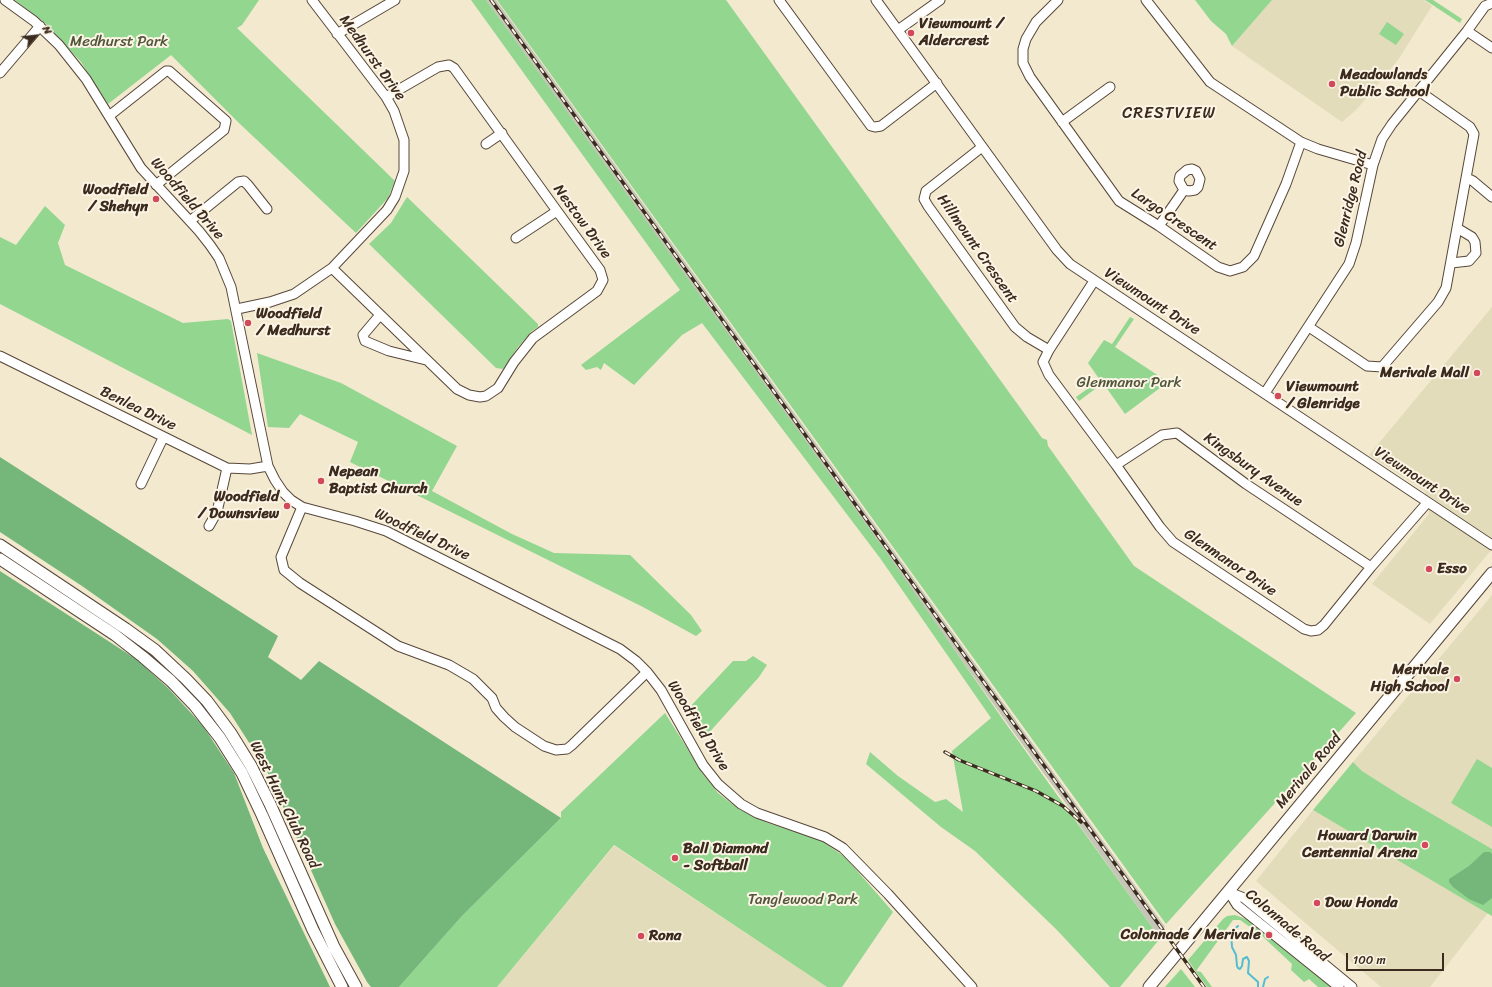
<!DOCTYPE html>
<html>
<head>
<meta charset="utf-8">
<style>
  body { margin:0 }
  #map { position:relative; width:1492px; height:987px; overflow:hidden; background:#f3e9cf; font-family:Sriracha,sans-serif }
  canvas { display:block }
  .north { position:absolute; left:16px; top:16px; width:40px; height:40px; -webkit-text-stroke:3px #fcf5e5; paint-order:stroke; rotate:62deg; font-size:11px; font-weight:700; line-height:16px; text-align:center; color:#3b2a1e }
  .north::after { content:''; display:block; margin:auto; width:14px; height:18px; background:#3b2a1e; clip-path:polygon(50% 0,100% 100%,50% 72%,0 100%) }
  .scale { position:absolute; left:1346px; top:953px; width:98px; height:18px; box-sizing:border-box; border:2px solid #3b2a1e; border-top:0; padding-left:5px; font-size:12px; line-height:14px; white-space:nowrap; color:#3b2a1e; -webkit-text-stroke:3px #fcf5e5; paint-order:stroke }
</style>
</head>
<body>
<div id="map">
<canvas width="1492" height="987"></canvas>
<div class="north">N</div>
<div class="scale">100 m</div>
</div>
<script>
const c = document.querySelector('canvas').getContext('2d');
c.lineJoin = 'round';
function paint(path, color) { c.fillStyle = color; c.fill(path, 'evenodd'); }
const poly = rows => new Path2D(rows.map(r => 'M' + r).join(''));
function strokePath(path, color, width, dash) { c.strokeStyle = color; c.lineWidth = width; c.lineCap = dash ? 'butt' : 'round'; c.setLineDash(dash || []); c.stroke(path); }
function label(font, color, halo, rows, align = 'center') {
  c.font = font + ' Sriracha,sans-serif'; c.lineWidth = 4; c.setLineDash([]); c.textBaseline = 'middle'; c.strokeStyle = halo; c.fillStyle = color; for (const [text, x, y, turn = 0] of rows) {
    c.save(); c.translate(x, y); c.rotate((+turn || 0) * Math.PI / 180); c.textAlign = isNaN(turn) ? turn : align; if (halo) c.strokeText(text, 0, 0); c.fillText(text, 0, 0); c.restore();
  }
}
paint(poly([
  [1272,0,1424,0,1432,6,1398,60,1357,109,1342,122,1232,46],
  [1492,307,1492,549,1430,624,1372,584,1429,514,1425,491,1369,455],
  [1492,595,1492,849,1403,797,1362,771,1353,762],
  [1313,810,1488,913,1430,987,1381,987,1256,881],
  [614,846,827,987,497,987]
]), '#e2dcba');
paint(poly([
  [486,0,496,0,1165,927,1157,934,1080,826,1073,813,1030,755]
]), '#c5c5b8');
paint(poly([
  [15,0,259,0,242,25,237,28,395,181,388,198,356,233,240,124,171,55,108,104,81,62,46,24],
  [471,0,486,0,886,552,1004,721,1157,934,1155,936,1158,941,1120,987,1110,987,1057,930,975,851,941,827,866,764,870,752,898,776,935,802,946,799,963,812,952,751,991,718,880,558,702,323,682,335,634,385,604,363,601,370,597,367,586,370,581,365,680,290],
  [497,0,726,0,1042,438,1047,440,1048,446,1134,566,1356,713,1166,924],
  [1195,0,1272,0,1232,46,1226,34,1211,21],
  [1425,0,1433,0,1462,19,1460,23],
  [1387,22,1404,34,1396,45,1379,34],
  [407,197,538,324,538,327,532,331,518,347,503,369,496,368,369,244,391,223],
  [45,206,65,225,58,243,65,265,183,323,228,319,231,321,252,435,0,304,0,237,16,245],
  [1130,317,1134,319,1115,347,1168,382,1125,414,1103,383,1079,401,1076,397,1100,380,1088,363,1104,340,1112,344],
  [257,353,341,383,457,446,432,491,512,534,554,553,630,555,691,615,702,631,696,636,643,607,350,462,358,442,300,414,289,428,268,427],
  [0,550,131,637,176,674,213,715,247,766,351,987,347,987,330,956,272,827,182,686,0,555],
  [753,656,767,665,759,677,706,736,687,710,733,661,746,661],
  [665,713,687,748,702,773,718,793,740,810,768,823,820,840,845,857,893,912,842,987,827,987,614,845,497,987,399,987,462,916,561,818,561,812],
  [1477,759,1492,768,1492,827,1451,803],
  [1353,762,1362,771,1403,797,1492,849,1492,916,1313,810],
  [1235,915,1246,919,1331,987,1318,987,1309,979,1304,982,1291,970,1292,964,1260,934,1240,920,1233,920,1196,971,1201,972,1212,987,1207,987,1196,972,1188,960,1223,919,1227,916],
  [1181,969,1195,987,1165,987]
]), '#92d68f');
paint(poly([
  [0,457,278,636,268,657,301,680,319,661,561,818,462,916,399,987,371,987,367,982,335,924,266,769,230,713,193,671,157,639,82,586,0,532],
  [0,571,136,659,168,688,203,726,234,773,263,848,330,987,0,987],
  [1484,852,1490,852,1492,854,1492,898,1483,905,1469,899,1453,887,1449,882,1449,879,1469,866]
]), '#75b77a');
strokePath(poly([
  [1238,926,1231,932,1232,947,1236,955,1237,966,1238,968,1240,969,1242,966,1243,959,1247,957,1249,961,1248,973,1258,982,1258,987],
  [1263,987,1265,979,1268,977]
]), '#54bdd1', 2);
const minor = poly([
  [5,0,34,21,59,45,86,79,141,168,199,231,210,245,219,258,231,287,268,466,275,480,283,492,291,500,302,507,355,521,386,531,620,649,636,661,647,672,661,690,703,765,718,784,741,804,757,813,825,837,843,848,888,894,972,987],
  [779,0,871,126,875,127,881,126,937,83],
  [876,0,1057,250,1070,264,1492,545],
  [1058,0,1036,22,1026,39,1023,49,1023,63,1030,77,1119,201,1159,226,1218,267,1230,271,1243,267,1254,256,1286,184,1301,142],
  [1146,0,1210,82,1301,142,1318,149,1373,165],
  [898,30,940,0],
  [1467,31,1492,48],
  [337,34,395,0],
  [0,73,40,26],
  [109,116,166,71,169,71,226,121,224,130,156,185],
  [1062,122,1110,87],
  [486,144,502,133],
  [982,147,926,191,924,199,928,206,1015,327,1027,337,1049,350],
  [1467,178,1473,181,1492,197],
  [190,221,238,182,244,181,248,185,267,209],
  [1159,226,1184,190,1189,191,1195,190,1198,187,1200,179,1196,171,1192,169,1187,170,1180,176,1179,181,1184,190],
  [516,238,557,211],
  [1451,263,1469,261,1476,253,1475,242,1472,237,1457,228],
  [332,268,457,389,469,395,480,397,486,396,498,388,514,362,533,338,597,291,603,280,600,270,557,211,454,68,449,65,438,67,386,97],
  [1094,281,1049,350,1043,362,1049,375,1116,465,1160,527,1173,542,1304,629,1311,631,1318,630,1324,625,1371,567,1427,503],
  [237,309,270,302,294,294,332,268,387,210,395,197,404,171,404,140,394,111,386,97,312,0],
  [380,315,363,335,365,341,389,351,426,360],
  [1309,327,1367,366,1382,367,1438,302,1446,288,1474,134,1470,127,1419,91],
  [0,356,227,468,250,469,268,466],
  [1265,393,1349,264,1356,243,1373,165,1382,139,1392,124,1467,31,1485,6,1492,3],
  [1116,465,1162,435,1177,433,1246,484,1371,567],
  [141,484,163,438],
  [302,507,281,557,284,570,300,583,398,646,449,665,473,679,492,698,496,708,504,717,515,727,544,746,556,750,567,749,572,745,647,672],
  [209,526,217,512,227,468],
  [1229,892,1244,898,1352,987],
  [1229,892,1237,905,1339,987]
]);
const major = poly([
  [0,545,126,629,155,650,186,679,207,701,230,732,251,766,270,804,334,947,356,987],
  [0,559,115,635,143,657,171,681,195,706,220,738,242,773,262,815,313,930,342,987],
  [1149,987,1492,573]
]);
strokePath(minor, '#574739', 11);
strokePath(major, '#574739', 13);
strokePath(minor, '#fff', 9);
strokePath(major, '#fff', 11);
const rail = poly([
  [491,0,1204,987],
  [945,752,959,760,1036,791,1063,806,1081,822]
]);
strokePath(rail, '#3b2a1e', 3.5);
strokePath(rail, '#fcf5e5', 2, [6]);
for (const [x, y, r, color] of [
  [911,33,4,"#d1495b"],
  [1332,84,4,"#d1495b"],
  [156,199,4,"#d1495b"],
  [248,323,4,"#d1495b"],
  [1477,373,4,"#d1495b"],
  [1278,396,4,"#d1495b"],
  [321,481,4,"#d1495b"],
  [287,506,4,"#d1495b"],
  [1429,569,4,"#d1495b"],
  [1457,679,4,"#d1495b"],
  [1425,845,4,"#d1495b"],
  [675,858,4,"#d1495b"],
  [1317,903,4,"#d1495b"],
  [1269,935,4,"#d1495b"],
  [641,936,4,"#d1495b"]
]) { const dot = new Path2D(); dot.arc(x, y, r, 0, 2 * Math.PI); c.fillStyle = color; c.fill(dot); strokePath(dot, '#fcf5e5', 1.5); }
label('bold 15px', '#3b2a1e', '#fcf5e5', [
  ["Viewmount /",919,24],
  ["Aldercrest",919,41],
  ["Meadowlands",1340,75],
  ["Public School",1340,92],
  ["Woodfield",148,190,"right"],
  ["/ Shehyn",148,207,"right"],
  ["Woodfield",256,314],
  ["/ Medhurst",256,331],
  ["Merivale Mall",1469,373,"right"],
  ["Viewmount",1286,387],
  ["/ Glenridge",1286,404],
  ["Nepean",329,472],
  ["Baptist Church",329,489],
  ["Woodfield",279,497,"right"],
  ["/ Downsview",279,514,"right"],
  ["Esso",1437,569],
  ["Merivale",1449,670,"right"],
  ["High School",1449,687,"right"],
  ["Howard Darwin",1417,836,"right"],
  ["Centennial Arena",1417,853,"right"],
  ["Ball Diamond",683,849],
  ["- Softball",683,866],
  ["Dow Honda",1325,903],
  ["Colonnade / Merivale",1261,935,"right"],
  ["Rona",649,936]
], 'left');
label('15px', '#51553a', '#fcf5e5', [
  ["Medhurst Park",119,42],
  ["Glenmanor Park",1129,383],
  ["Tanglewood Park",803,900]
]);
label('15px', '#3b2a1e', '#fcf5e5', [
  ["Medhurst Drive",372,58,54],
  ["Woodfield Drive",187,199,49],
  ["Glenridge Road",1351,199,-76],
  ["Largo Crescent",1174,220,34],
  ["Nestow Drive",582,222,54],
  ["Hillmount Crescent",977,249,55],
  ["Viewmount Drive",1152,302,33],
  ["Benlea Drive",138,409,26],
  ["Kingsbury Avenue",1253,470,35],
  ["Viewmount Drive",1422,481,33],
  ["Woodfield Drive",422,535,25],
  ["Glenmanor Drive",1230,563,34],
  ["Woodfield Drive",698,726,58],
  ["Merivale Road",1309,771,-50],
  ["West Hunt Club Road",284,805,64],
  ["Colonnade Road",1287,926,40]
]);
c.letterSpacing = '1px';
label('16px', '#3b2a1e', '#fcf5e5', [
  ["CRESTVIEW",1169,114]
]);
c.letterSpacing = '0px';
</script>
</body>
</html>
